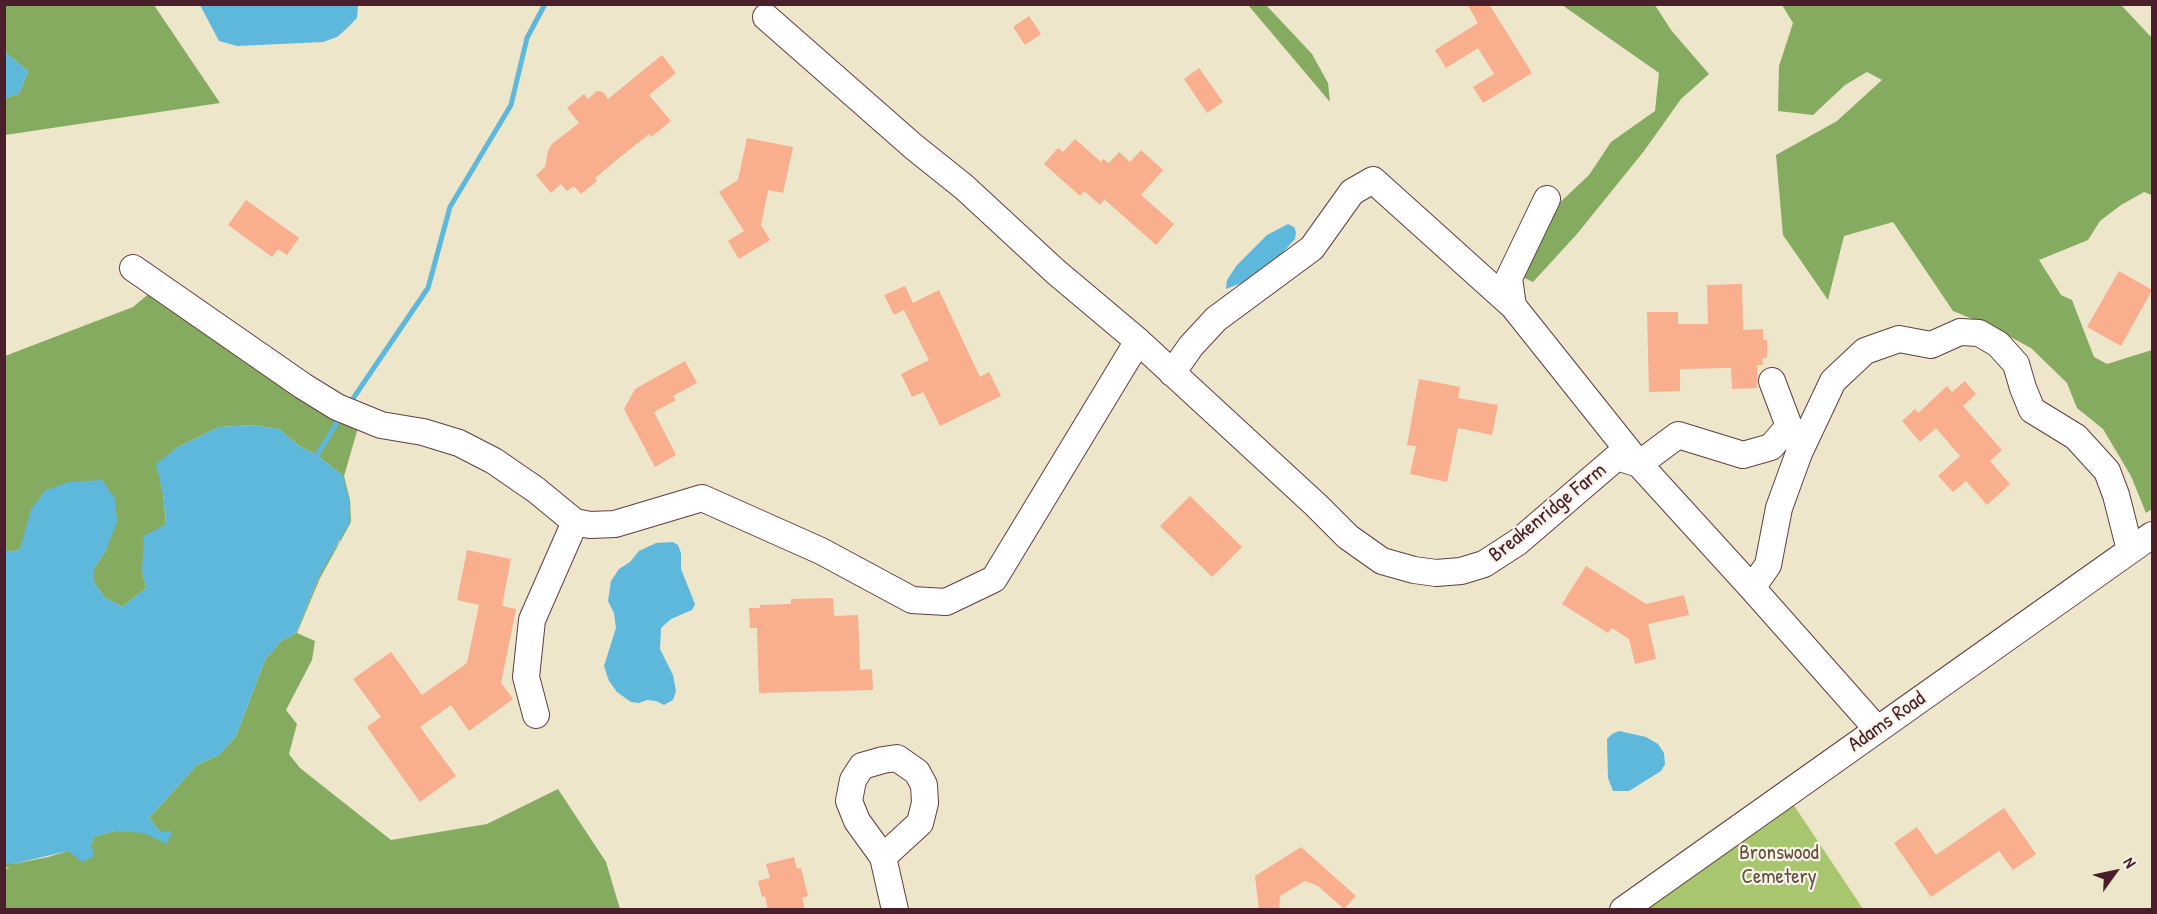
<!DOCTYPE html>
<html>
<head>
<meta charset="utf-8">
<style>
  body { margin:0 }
  #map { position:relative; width:2157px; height:914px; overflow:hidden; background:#ede6ca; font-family:"Patrick Hand",sans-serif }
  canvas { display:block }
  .frame { position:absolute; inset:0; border:6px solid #4a1f2b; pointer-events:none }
  .north { position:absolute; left:2085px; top:842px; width:60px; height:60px; -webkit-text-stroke:4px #f7f3e8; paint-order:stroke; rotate:57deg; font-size:16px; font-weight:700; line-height:24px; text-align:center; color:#4a1f2b }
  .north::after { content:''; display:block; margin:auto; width:21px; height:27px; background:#4a1f2b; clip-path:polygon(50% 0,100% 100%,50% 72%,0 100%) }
</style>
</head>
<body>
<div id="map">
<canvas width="2157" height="914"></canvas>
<div class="frame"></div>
<div class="north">N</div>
</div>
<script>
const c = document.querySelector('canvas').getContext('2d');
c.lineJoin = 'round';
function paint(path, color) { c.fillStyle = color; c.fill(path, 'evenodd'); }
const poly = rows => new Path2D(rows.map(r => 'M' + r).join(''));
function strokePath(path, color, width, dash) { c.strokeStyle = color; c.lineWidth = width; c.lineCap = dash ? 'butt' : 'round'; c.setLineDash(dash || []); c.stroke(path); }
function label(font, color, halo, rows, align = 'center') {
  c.font = font + ' "Patrick Hand",sans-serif'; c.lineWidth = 4.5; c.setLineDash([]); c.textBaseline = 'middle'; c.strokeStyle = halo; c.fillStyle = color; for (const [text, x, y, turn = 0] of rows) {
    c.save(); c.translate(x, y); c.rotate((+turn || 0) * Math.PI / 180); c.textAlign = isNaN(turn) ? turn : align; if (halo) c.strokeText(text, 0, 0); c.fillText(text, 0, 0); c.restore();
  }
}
paint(poly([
  [1791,801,1863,909,1637,910]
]), '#a7c66e');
paint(poly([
  [5,5,154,5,220,103,5,135,5,98,19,94,28,71,5,52],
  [1248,5,1266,5,1312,54,1328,83,1330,102],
  [1562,5,1655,5,1671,30,1709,74,1681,99,1644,151,1577,234,1533,282,1520,276,1554,208,1589,175,1611,142,1655,111,1659,73],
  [1782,5,2121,5,2152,38,2152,195,2144,192,2121,205,2100,221,2088,240,2039,260,2061,295,2072,300,2094,357,2107,364,2152,350,2152,509,2146,513,2131,476,2103,429,2077,408,2067,383,2031,348,1992,327,1953,311,1893,222,1844,236,1828,300,1783,235,1776,155,1837,121,1882,80,1867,72,1845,85,1813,115,1778,111,1779,66,1793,23],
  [158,286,360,421,344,476,350,500,351,522,320,578,297,633,315,641,312,660,286,710,297,724,289,754,300,768,391,840,487,824,558,789,606,862,620,909,5,909,4,869,10,868,5,867,5,864,13,864,48,857,91,844,95,836,115,831,160,832,149,818,197,765,219,755,236,736,265,660,281,641,296,633,319,576,329,557,340,541,343,476,317,455,299,446,279,429,253,425,219,427,178,447,157,464,163,493,166,525,142,570,146,588,122,607,104,597,94,582,94,569,106,550,26,532,20,550,5,552,5,356,133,307]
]), '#85ab61');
paint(poly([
  [200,5,358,5,357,18,345,30,337,37,323,42,237,46,219,41],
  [5,52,28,71,19,94,5,98],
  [1288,224,1294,227,1296,232,1295,239,1276,260,1249,280,1226,289,1227,280,1237,265,1267,235],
  [253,425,279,429,299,446,317,455,343,476,349,500,350,522,319,576,296,633,281,641,265,660,236,736,219,755,197,765,149,818,160,832,172,831,167,844,144,833,115,831,95,836,91,844,94,856,82,862,68,851,13,864,5,864,5,552,20,550,31,509,46,490,69,482,102,480,115,499,117,522,106,550,94,569,94,582,104,597,122,607,146,588,142,570,144,536,166,524,163,493,156,464,178,447,219,427],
  [673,542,678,545,681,553,681,569,695,604,692,610,671,619,661,628,660,649,673,675,676,691,673,700,664,705,656,701,647,700,639,703,631,702,617,692,609,681,604,666,616,628,614,613,608,601,611,581,619,569,630,562,639,551,656,543],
  [1619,731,1646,737,1658,744,1664,753,1665,764,1661,771,1629,791,1613,791,1608,778,1607,739,1612,734]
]), '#5db8db');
strokePath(poly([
  [350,403,428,288,450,207,511,105,527,38,545,4],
  [317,455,341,416]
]), '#5db8db', 5);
paint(poly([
  [1467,4,1489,4,1532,73,1483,103,1473,87,1494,74,1478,48,1446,68,1435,50,1478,23],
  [1029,16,1041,34,1025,45,1013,27],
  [662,55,676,73,649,95,671,121,651,137,649,134,619,158,595,178,597,181,581,194,574,186,567,191,561,184,551,193,536,175,545,167,548,151,552,144,579,123,567,108,584,94,588,99,597,91,603,92,608,99],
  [1199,68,1223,102,1207,113,1184,79],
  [747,138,793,147,783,193,768,190,761,225,770,240,739,259,728,241,744,231,719,192,738,180],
  [1075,139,1101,162,1103,159,1109,163,1119,152,1130,162,1141,150,1163,170,1141,195,1174,224,1156,245,1104,199,1100,205,1084,191,1080,196,1044,164,1058,148,1063,152],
  [246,200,299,238,287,255,278,249,272,257,228,225],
  [2119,271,2152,290,2121,346,2087,327],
  [1742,284,1743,330,1763,329,1763,340,1767,340,1767,358,1762,358,1763,365,1757,365,1757,388,1732,389,1731,368,1680,369,1680,391,1649,392,1647,312,1678,312,1678,324,1708,324,1707,285],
  [905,286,913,303,939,290,980,377,989,372,1001,396,940,426,923,392,912,397,901,374,929,360,904,310,894,315,884,295],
  [685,361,697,383,673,396,676,400,654,412,676,455,655,467,624,409,635,389],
  [1419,379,1460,387,1458,398,1498,405,1492,435,1458,428,1447,482,1410,474,1416,446,1407,445],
  [1965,381,1976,394,1963,406,2002,450,1990,461,2010,484,1987,505,1966,481,1953,492,1938,476,1960,456,1936,428,1920,442,1902,421,1915,409,1918,413,1947,386,1952,392],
  [1190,496,1242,547,1212,577,1160,526],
  [467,550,511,559,502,606,516,609,501,683,513,699,469,731,451,705,420,727,456,776,420,802,367,727,381,717,353,679,391,652,422,695,467,663,479,605,457,600],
  [1586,566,1646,604,1684,595,1689,615,1648,624,1656,659,1635,664,1629,639,1612,628,1608,633,1562,604],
  [833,598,834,616,858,615,860,670,872,669,873,690,759,693,757,628,750,628,749,608,760,608,760,605,791,604,791,599],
  [2004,808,2036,854,2013,870,1999,851,1931,897,1894,843,1917,827,1936,855],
  [1301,847,1356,896,1344,909,1318,886,1305,881,1280,896,1279,909,1259,909,1255,876],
  [794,857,797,869,801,868,808,896,802,898,805,909,768,909,765,896,762,897,758,881,770,878,766,864]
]), '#f9ae8d');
const minor = poly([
  [766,17,914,147,964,187,1056,272,1138,341,1316,505,1348,537,1382,561,1414,570,1436,573,1461,571,1484,564,1518,542,1617,457,1639,464],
  [1547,199,1509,278,1513,306,1639,464,1752,588,1877,729],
  [133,268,303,386,337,407,381,425,423,432,459,443,494,461,536,490,575,522,590,525,615,524,702,498,821,551,912,600,946,602,994,579,1138,341],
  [1172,373,1191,346,1216,319,1312,248,1352,192,1373,180,1513,306],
  [1639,464,1678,435,1743,455,1771,447,1789,426,1772,381],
  [1752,588,1768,565,1779,508,1799,453,1833,381,1865,351,1899,339,1931,345,1960,332,1979,333,1998,344,2016,364,2023,388,2032,410,2076,437,2107,471,2116,495,2130,550],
  [536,715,526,677,532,620,575,522],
  [883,857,920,823,925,803,924,785,917,772,897,758,883,760,862,766,853,780,849,801,857,821,883,857,895,910],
  [1623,910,2152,535]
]);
strokePath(minor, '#623d43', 28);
strokePath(minor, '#fff', 26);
label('21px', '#4a1f2b', '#f7f3e8', [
  ["Breakenridge Farm",1548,513,-39],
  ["Adams Road",1887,722,-35]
]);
label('21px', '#66513f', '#f7f3e8', [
  ["Bronswood",1779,853],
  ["Cemetery",1779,877]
]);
</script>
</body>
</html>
